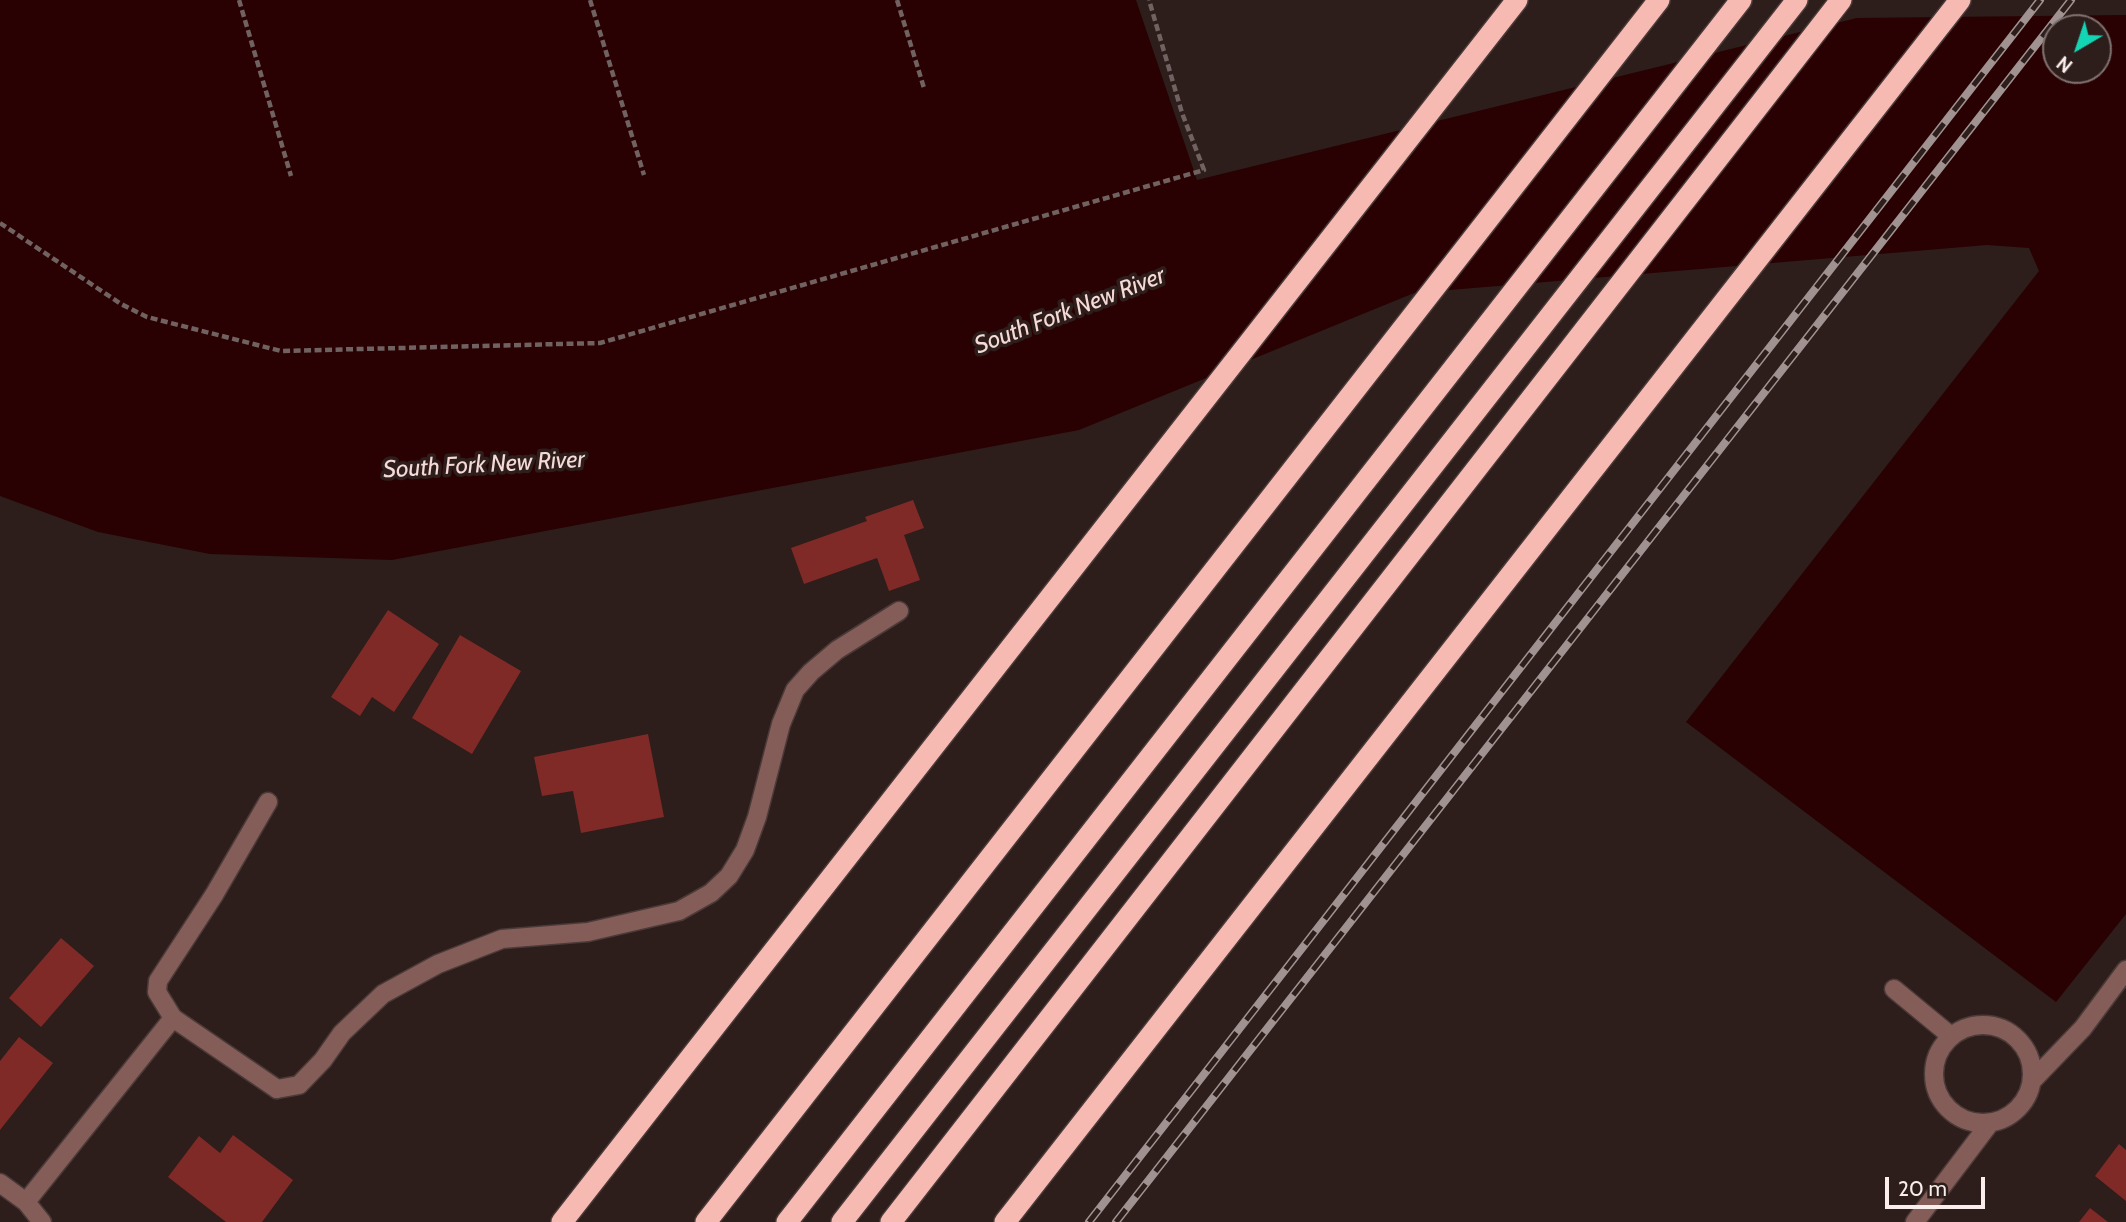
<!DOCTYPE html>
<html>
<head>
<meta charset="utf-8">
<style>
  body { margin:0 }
  #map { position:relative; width:2126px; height:1222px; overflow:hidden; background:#2d1d1b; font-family:Cabin,sans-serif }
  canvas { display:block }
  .north { position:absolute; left:2042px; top:14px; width:70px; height:70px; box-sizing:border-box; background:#2d1d1b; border:2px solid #7f716f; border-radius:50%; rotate:219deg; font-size:19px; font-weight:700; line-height:28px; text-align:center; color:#f9eeec }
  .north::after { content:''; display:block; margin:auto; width:24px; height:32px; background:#13d5b3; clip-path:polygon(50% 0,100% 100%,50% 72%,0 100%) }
  .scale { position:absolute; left:1885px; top:1177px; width:100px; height:32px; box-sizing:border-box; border:4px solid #f9eeec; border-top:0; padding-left:9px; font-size:21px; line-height:24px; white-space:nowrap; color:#f9eeec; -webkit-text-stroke:5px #2d1d1b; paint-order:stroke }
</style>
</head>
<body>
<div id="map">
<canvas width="2126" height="1222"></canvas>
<div class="north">N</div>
<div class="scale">20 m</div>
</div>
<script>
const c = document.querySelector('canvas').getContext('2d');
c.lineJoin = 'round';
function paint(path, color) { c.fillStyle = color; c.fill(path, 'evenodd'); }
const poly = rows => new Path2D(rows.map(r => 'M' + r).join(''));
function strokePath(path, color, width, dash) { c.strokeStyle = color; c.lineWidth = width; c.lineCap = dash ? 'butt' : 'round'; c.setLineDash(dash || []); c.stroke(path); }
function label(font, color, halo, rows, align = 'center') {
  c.font = font + ' Cabin,sans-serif'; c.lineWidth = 7; c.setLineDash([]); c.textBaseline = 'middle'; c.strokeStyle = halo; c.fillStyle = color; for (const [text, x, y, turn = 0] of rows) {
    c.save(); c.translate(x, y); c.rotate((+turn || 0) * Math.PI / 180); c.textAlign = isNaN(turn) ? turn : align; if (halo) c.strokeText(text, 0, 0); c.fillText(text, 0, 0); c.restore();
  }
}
paint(poly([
  [0,0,1136,0,1197,180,1857,18,2126,15,2126,914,2056,1002,1686,722,2039,271,2029,248,1987,245,1414,293,1079,430,392,560,210,554,98,532,0,496],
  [2056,28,2098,28,2098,70,2056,70]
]), '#290102');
paint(poly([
  [913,500,924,528,904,535,920,580,889,591,877,558,804,584,791,548,867,521,865,517],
  [388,610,439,644,394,712,372,697,360,716,331,697],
  [460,635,521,671,472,754,412,718],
  [648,734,664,817,581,833,573,791,542,796,534,757],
  [61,938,94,966,41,1027,9,998],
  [19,1037,53,1063,0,1130,0,1061],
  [233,1135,293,1180,262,1222,226,1222,168,1177,199,1136,220,1153],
  [2119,1144,2126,1150,2126,1201,2095,1176],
  [2090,1208,2108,1222,2079,1222]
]), '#7f2a27');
const lane = poly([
  [1894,989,1951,1036],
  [173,1018,157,992,158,981,214,895,268,802],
  '1934 1074a49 49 0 1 1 98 0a49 49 0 1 1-98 0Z',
  [2032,1081,2083,1028,2126,970],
  [277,1089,299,1085,323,1060,342,1033,383,994,438,964,502,939,588,932,679,911,711,893,729,876,745,850,757,817,781,724,795,690,811,672,837,650,899,611],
  [1915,1222,1990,1123]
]);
const street = poly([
  [0,1183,26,1202,42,1222],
  [26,1202,173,1018,277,1089]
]);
const highway = poly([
  [562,1222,1517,0],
  [706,1222,1659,0],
  [787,1222,1741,0],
  [842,1222,1797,0],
  [891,1222,1841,0],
  [1005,1222,1960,0]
]);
strokePath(lane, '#4a3a38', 21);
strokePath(street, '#4a3a38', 21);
strokePath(highway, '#4a3a38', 24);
strokePath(poly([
  [239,0,291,176],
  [590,0,644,175],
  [897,0,924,88],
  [0,223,121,304,147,317,281,351,600,343,1204,170,1182,113,1149,0]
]), '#706260', 4.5, [7, 3.5]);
strokePath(lane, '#845c58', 18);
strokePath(street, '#845c58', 18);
strokePath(highway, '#f6bab3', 21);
const rail = poly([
  [1089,1222,2040,0],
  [1116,1222,2071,0]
]);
strokePath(rail, '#9f9290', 8);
strokePath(rail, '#2d1d1b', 5, [16]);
label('italic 24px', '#f5dad7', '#2d1d1b', [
  ["South Fork New River",1070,311,-21],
  ["South Fork New River",484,465,-3]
]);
</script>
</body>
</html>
